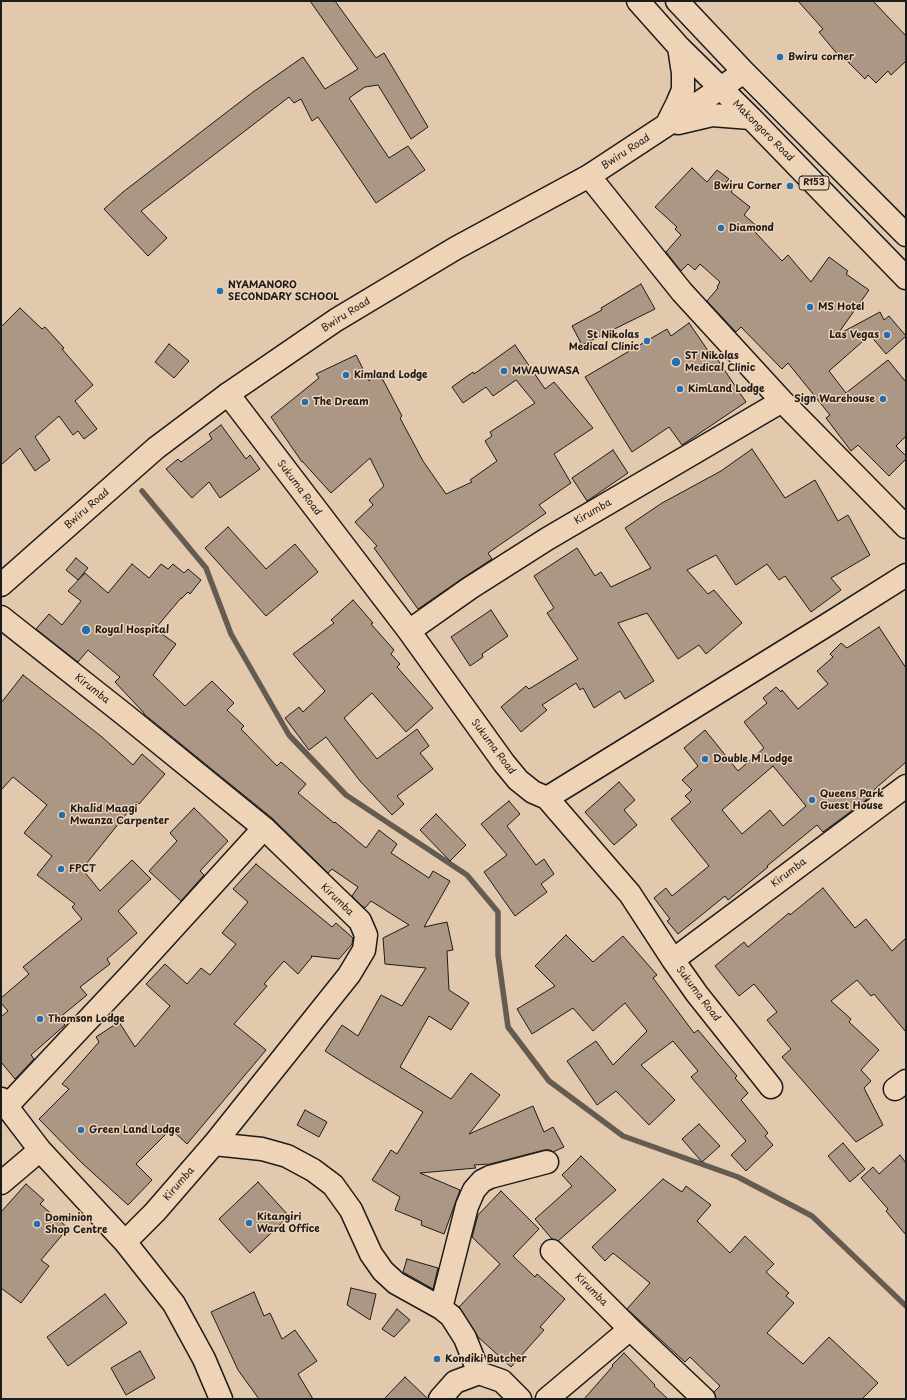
<!DOCTYPE html>
<html>
<head>
<meta charset="utf-8">
<style>
  body { margin:0 }
  #map { position:relative; width:907px; height:1400px; overflow:hidden; background:#e2c8ad; font-family:"Playpen Sans",sans-serif }
  canvas { display:block }
  .frame { position:absolute; inset:0; border:2px solid #1c1c1c; pointer-events:none }
</style>
</head>
<body>
<div id="map">
<canvas width="907" height="1400"></canvas>
<div class="frame"></div>
</div>
<script>
const c = document.querySelector('canvas').getContext('2d');
c.lineJoin = 'round';
const poly = rows => new Path2D(rows.map(r => 'M' + r).join(''));
function strokePath(path, color, width, dash) { c.strokeStyle = color; c.lineWidth = width; c.lineCap = dash ? 'butt' : 'round'; c.setLineDash(dash || []); c.stroke(path); }
function paint(path, color) { c.fillStyle = color; c.fill(path, 'evenodd'); }
function label(font, color, halo, rows, align = 'center') {
  c.font = font + ' "Playpen Sans",sans-serif'; c.lineWidth = 3; c.setLineDash([]); c.textBaseline = 'middle'; c.strokeStyle = halo; c.fillStyle = color; for (const [text, x, y, turn = 0] of rows) {
    c.save(); c.translate(x, y); c.rotate((+turn || 0) * Math.PI / 180); c.textAlign = isNaN(turn) ? turn : align; if (halo) c.strokeText(text, 0, 0); c.fillText(text, 0, 0); c.restore();
  }
}
strokePath(poly([
  [142,491,206,568,231,634,289,735,346,795,467,875,498,912,498,955,508,1027,549,1081,623,1136,738,1177,812,1216,906,1306]
]), '#655c51', 5.5);
const building = poly([
  [310,1,335,1,376,58,384,53,428,127,411,139,378,85,365,87,349,98,389,158,408,146,425,170,376,203,318,117,312,121,301,99,294,103,289,97,141,211,167,238,148,256,104,209,123,192,253,92,303,57,325,89,358,69,310,1],
  [798,1,873,1,906,36,906,61,891,75,888,71,876,83,868,75,865,79,845,59,843,61,819,32,823,29,798,1],
  [692,168,707,182,717,170,729,179,726,182,734,188,731,192,750,207,744,215,759,228,755,232,782,261,788,255,811,282,829,257,848,271,846,274,869,290,837,335,880,312,884,320,889,316,906,336,886,354,870,335,829,371,846,393,888,360,906,382,906,436,896,446,906,456,906,459,889,476,858,445,851,451,826,418,830,415,788,363,782,369,741,327,736,332,707,301,718,288,717,287,720,282,700,264,695,270,688,264,681,271,666,252,681,235,675,229,677,227,655,207,692,168],
  [641,284,655,309,582,345,572,326,602,310,601,308,641,284],
  [20,308,42,329,45,327,64,348,62,349,93,385,75,401,97,429,84,439,78,431,73,435,59,416,35,437,50,460,35,471,20,448,1,465,1,327,20,308],
  [689,323,711,355,713,353,746,402,682,445,669,427,632,452,585,377,667,329,671,336,689,323],
  [169,344,189,361,174,378,155,362,169,344],
  [515,345,545,389,554,382,593,428,554,454,571,483,539,505,546,513,488,553,492,559,463,578,418,609,374,548,377,546,355,522,373,505,369,500,384,486,370,458,331,493,302,461,302,462,271,417,319,378,316,374,356,355,369,381,375,374,383,380,402,416,400,418,423,461,446,494,472,482,470,480,497,461,485,441,492,436,490,432,535,403,516,380,493,396,486,387,463,403,452,387,473,372,474,374,515,345],
  [221,425,246,459,250,455,260,469,220,498,209,482,192,498,166,469,178,459,181,462,212,439,209,434,221,425],
  [752,449,785,498,815,480,838,521,848,515,870,555,831,578,841,590,811,612,785,576,779,580,767,564,736,585,716,555,687,570,708,594,714,590,742,623,706,654,699,645,678,659,647,613,618,623,654,681,625,699,620,691,594,708,583,688,580,690,576,683,542,705,547,710,521,732,501,707,526,686,529,689,578,659,547,613,554,608,534,576,577,548,595,576,601,572,611,587,651,568,625,528,662,503,721,471,752,449],
  [613,450,628,473,587,501,572,478,613,450],
  [228,527,266,569,295,544,318,572,266,616,205,548,228,527],
  [76,558,88,568,78,580,66,570,76,558],
  [132,564,149,578,161,564,168,569,173,564,184,573,188,569,201,580,190,594,188,592,181,599,181,598,155,629,176,644,153,675,185,706,212,681,234,703,227,710,244,726,241,729,277,766,281,762,306,784,298,793,334,823,335,822,366,848,379,830,397,844,391,853,429,878,433,871,450,881,424,927,447,922,453,950,447,951,449,990,469,1003,451,1030,429,1016,400,1067,451,1099,471,1073,500,1095,469,1134,533,1106,544,1132,553,1127,564,1147,553,1152,550,1150,544,1150,490,1164,474,1165,476,1168,420,1173,460,1190,444,1234,421,1225,422,1221,395,1210,400,1197,372,1180,391,1150,397,1154,423,1112,359,1073,325,1051,342,1025,358,1036,381,995,402,1006,426,968,385,964,383,938,409,925,371,901,365,908,362,906,352,896,358,887,332,869,328,873,272,818,144,714,144,713,115,682,120,677,88,650,78,662,36,629,49,614,62,625,81,601,68,591,85,573,108,593,132,564],
  [353,600,373,623,371,624,394,650,391,654,400,664,397,667,433,708,406,732,372,693,344,718,377,759,417,729,429,746,420,753,433,769,397,796,404,804,392,815,360,781,326,737,309,750,285,718,299,707,303,712,325,691,293,654,334,623,331,620,353,600],
  [491,610,508,636,482,654,483,657,470,666,451,637,491,610],
  [879,627,906,668,906,762,876,788,865,801,823,832,817,825,767,866,768,867,728,900,725,896,678,934,667,921,670,919,654,898,666,888,672,896,709,866,671,819,691,802,685,796,692,790,682,780,698,766,684,748,705,730,738,771,764,748,744,722,767,703,763,698,776,687,781,692,782,690,798,709,828,684,817,671,833,657,830,654,841,643,847,648,879,627],
  [773,766,806,806,783,826,770,810,742,834,722,810,773,766],
  [23,675,102,737,133,765,142,754,165,774,139,804,136,802,82,869,100,891,132,860,151,879,118,911,137,933,107,959,110,964,80,987,87,995,59,1018,65,1025,31,1055,34,1059,15,1079,1,1062,1,1017,8,1011,1,1003,1,998,29,974,23,967,82,919,72,907,75,904,37,875,52,856,24,833,47,805,13,777,1,790,1,703,23,675],
  [619,782,635,800,624,810,637,825,614,845,585,812,619,782],
  [509,801,520,814,507,826,536,865,544,859,554,874,541,884,547,892,515,916,484,872,507,855,481,824,509,801],
  [194,808,228,841,200,871,204,875,181,901,149,871,177,841,170,833,194,808],
  [436,814,466,845,450,861,420,830,436,814],
  [256,864,332,927,336,923,353,938,352,944,339,959,311,956,312,957,298,974,284,961,264,984,267,986,234,1024,266,1050,187,1144,171,1129,136,1164,152,1180,128,1205,82,1163,39,1119,69,1089,62,1084,99,1042,96,1037,119,1022,135,1047,170,1006,146,984,165,964,187,984,201,968,210,975,236,944,222,933,248,902,233,889,256,864],
  [823,888,855,928,866,919,892,951,906,938,906,1032,874,994,871,996,857,980,831,1001,851,1019,849,1022,879,1050,861,1070,871,1081,864,1088,883,1125,856,1142,782,1057,791,1049,767,1020,777,1012,754,984,739,996,715,966,744,942,748,947,789,913,790,915,823,888],
  [566,935,593,962,623,936,657,975,653,978,694,1033,698,1030,737,1076,735,1078,748,1093,741,1100,768,1133,765,1136,773,1145,746,1171,731,1155,746,1141,691,1077,698,1071,673,1041,641,1065,675,1100,649,1125,616,1091,597,1105,567,1061,596,1041,613,1065,647,1031,625,1003,593,1031,573,1008,532,1034,517,1009,555,986,535,966,566,935],
  [305,1110,327,1122,319,1137,297,1125,305,1110],
  [699,1124,720,1146,702,1162,682,1139,699,1124],
  [843,1143,865,1169,850,1182,828,1156,843,1143],
  [900,1155,906,1163,906,1235,886,1211,888,1209,861,1178,873,1167,879,1174,900,1155],
  [581,1156,616,1190,558,1241,552,1239,535,1219,572,1186,562,1175,581,1156],
  [663,1179,682,1192,686,1186,711,1205,697,1221,730,1253,745,1236,774,1264,766,1272,789,1293,786,1296,794,1303,767,1333,803,1364,829,1337,878,1383,862,1399,716,1399,714,1392,720,1386,690,1357,685,1362,627,1309,650,1283,613,1253,605,1261,592,1247,663,1179],
  [258,1182,289,1216,250,1253,219,1219,258,1182],
  [26,1184,44,1200,40,1204,68,1228,41,1260,49,1266,21,1303,1,1288,1,1212,26,1184],
  [501,1191,539,1229,513,1256,535,1277,537,1274,565,1299,540,1327,544,1330,511,1367,478,1337,459,1307,500,1264,472,1237,478,1215,501,1191],
  [407,1259,438,1268,433,1289,403,1272,407,1259],
  [351,1288,376,1294,370,1320,347,1305,351,1288],
  [254,1292,264,1316,270,1313,282,1339,295,1330,317,1361,298,1374,313,1399,259,1399,238,1370,211,1312,254,1292],
  [105,1294,127,1323,68,1366,47,1337,105,1294],
  [397,1309,410,1320,394,1337,382,1329,397,1309],
  [140,1351,155,1378,126,1395,111,1368,140,1351],
  [624,1353,655,1385,654,1386,668,1399,584,1399,613,1366,612,1365,624,1353],
  [405,1377,428,1399,384,1399,405,1377]
]);
paint(building, '#ab9784');
strokePath(building, '#1c1c1c', 1);
const minor = poly([
  [589,176,682,292,782,401,906,527],
  [228,394,409,631,504,763,518,780,533,792,547,798,630,894,673,960,697,994,771,1087],
  [1,617,125,715,264,828,360,921,366,935,364,950,349,975,214,1144,155,1212,125,1242],
  [409,631,470,588,547,539,782,401],
  [547,798,830,623,906,575],
  [673,960,906,786],
  [895,1089,906,1081],
  [1,1099,40,1150,125,1242,174,1304,204,1359,221,1399],
  [7,1106,133,972,264,828],
  [214,1144,262,1149,287,1156,313,1170,333,1185,351,1210,371,1254,383,1271,396,1283,441,1308,451,1316,465,1338,479,1373],
  [1,1183,40,1150],
  [552,1251,630,1329,704,1399],
  [441,1308,467,1206,474,1190,482,1181,490,1177,547,1162],
  [440,1399,455,1382,479,1373,502,1381,520,1399],
  [547,1399,630,1329]
]);
const major = poly([
  [638,1,679,47,751,118,906,278],
  [677,1,744,72,906,235],
  [678,123,712,115,751,118],
  [667,124,677,104,683,90,683,73,679,47],
  [1,585,156,448,228,394,336,320,456,248,589,176,665,126,744,72]
]);
strokePath(minor, '#1c1c1c', 25);
strokePath(major, '#1c1c1c', 25);
strokePath(minor, '#efd3b6', 22);
strokePath(major, '#efd3b6', 22);
for (const [x, y, r, color] of [
  [780,57,4,"#1f6fb2"],
  [790,186,4,"#1f6fb2"],
  [721,228,4,"#1f6fb2"],
  [220,291,4,"#1f6fb2"],
  [810,307,4,"#1f6fb2"],
  [887,335,4,"#1f6fb2"],
  [647,341,4,"#1f6fb2"],
  [676,362,5,"#1f6fb2"],
  [504,371,4,"#1f6fb2"],
  [346,375,4,"#1f6fb2"],
  [680,389,4,"#1f6fb2"],
  [883,399,4,"#1f6fb2"],
  [305,402,4,"#1f6fb2"],
  [86,630,5,"#1f6fb2"],
  [705,759,4,"#1f6fb2"],
  [812,800,4,"#1f6fb2"],
  [62,815,4,"#1f6fb2"],
  [61,869,4,"#1f6fb2"],
  [40,1019,4,"#1f6fb2"],
  [81,1130,4,"#1f6fb2"],
  [249,1223,4,"#1f6fb2"],
  [37,1224,4,"#1f6fb2"],
  [437,1359,4,"#1f6fb2"]
]) { const dot = new Path2D(); dot.arc(x, y, r, 0, 2 * Math.PI); c.fillStyle = color; c.fill(dot); strokePath(dot, '#efd3b6', 1.5); }
for (const [x, y, w] of [
  [814,183,30]
]) { const box = new Path2D(); box.roundRect(x - w / 2, y - 7, w, 14, 3); c.fillStyle = '#efd3b6'; c.fill(box); strokePath(box, '#1c1c1c', 1); }
label('bold 9px', '#1c1c1c', null, [
  ["R153",814,183]
]);
label('bold 10px', '#1c1c1c', '#efd3b6', [
  ["Bwiru corner",788,57],
  ["Bwiru Corner",782,186,"right"],
  ["Diamond",729,228],
  ["NYAMANORO",228,285],
  ["SECONDARY SCHOOL",228,297],
  ["MS Hotel",818,307],
  ["St Nikolas",639,335,"right"],
  ["Medical Clinic",639,347,"right"],
  ["Las Vegas",879,335,"right"],
  ["ST Nikolas",685,356],
  ["Medical Clinic",685,368],
  ["MWAUWASA",512,371],
  ["Kimland Lodge",354,375],
  ["KimLand Lodge",688,389],
  ["Sign Warehouse",875,399,"right"],
  ["The Dream",313,402],
  ["Royal Hospital",95,630],
  ["Double M Lodge",713,759],
  ["Queens Park",820,794],
  ["Guest House",820,806],
  ["Khalid Maagi",70,809],
  ["Mwanza Carpenter",70,821],
  ["FPCT",69,869],
  ["Thomson Lodge",48,1019],
  ["Green Land Lodge",89,1130],
  ["Kitangiri",257,1217],
  ["Ward Office",257,1229],
  ["Dominion",45,1218],
  ["Shop Centre",45,1230],
  ["Kondiki Butcher",445,1359]
], 'left');
label('10px', '#1c1c1c', '#efd3b6', [
  ["Makongoro Road",763,131,45],
  ["Bwiru Road",626,152,-33],
  ["Bwiru Road",346,315,-32],
  ["Sukuma Road",299,488,53],
  ["Bwiru Road",87,509,-41],
  ["Kirumba",593,512,-30],
  ["Kirumba",92,689,38],
  ["Sukuma Road",493,747,53],
  ["Kirumba",789,873,-37],
  ["Kirumba",337,900,44],
  ["Sukuma Road",698,994,53],
  ["Kirumba",179,1184,-49],
  ["Kirumba",591,1290,45]
]);
</script>
</body>
</html>
